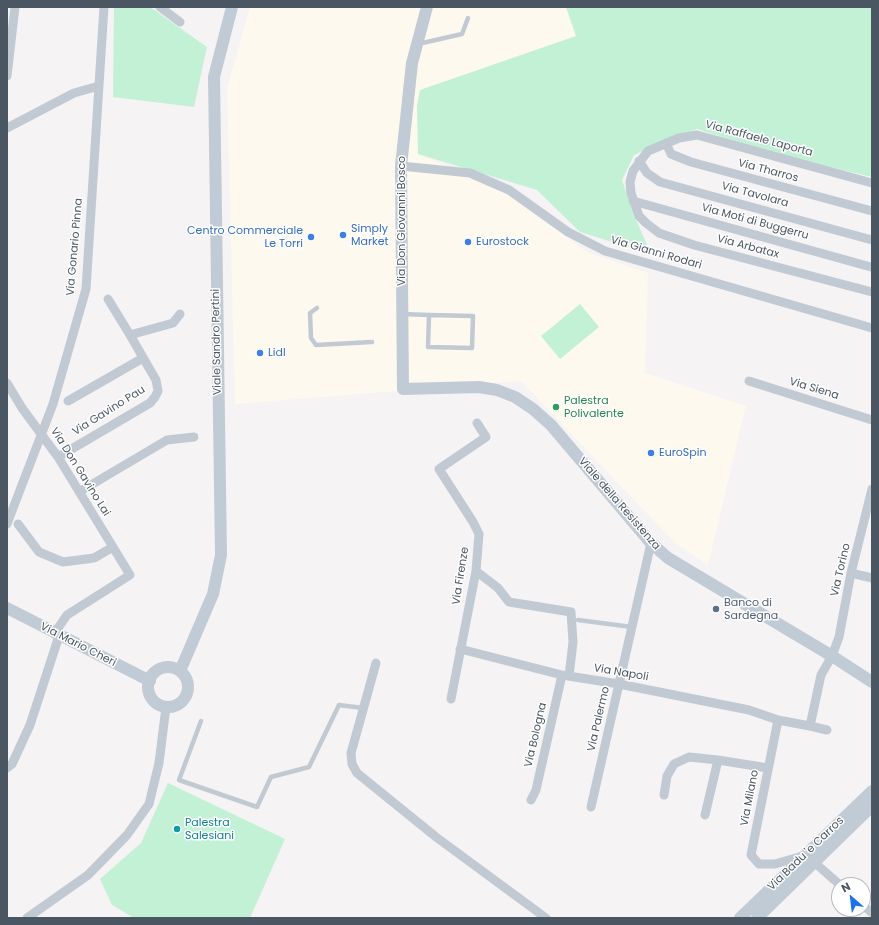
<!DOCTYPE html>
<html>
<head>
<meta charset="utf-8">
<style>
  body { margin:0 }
  #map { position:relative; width:879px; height:925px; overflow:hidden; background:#f5f3f3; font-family:Poppins,sans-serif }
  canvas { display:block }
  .frame { position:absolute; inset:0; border:8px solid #4a5661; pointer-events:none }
  .north { position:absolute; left:831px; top:877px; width:40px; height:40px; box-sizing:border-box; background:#fff; border:1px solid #b7bbc0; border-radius:50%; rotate:332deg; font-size:11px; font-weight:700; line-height:16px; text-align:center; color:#4a5661 }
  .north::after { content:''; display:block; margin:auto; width:14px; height:18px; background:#1a73e8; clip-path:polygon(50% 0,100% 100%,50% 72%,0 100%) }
</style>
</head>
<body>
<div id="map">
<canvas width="879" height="925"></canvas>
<div class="frame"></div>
<div class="north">N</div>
</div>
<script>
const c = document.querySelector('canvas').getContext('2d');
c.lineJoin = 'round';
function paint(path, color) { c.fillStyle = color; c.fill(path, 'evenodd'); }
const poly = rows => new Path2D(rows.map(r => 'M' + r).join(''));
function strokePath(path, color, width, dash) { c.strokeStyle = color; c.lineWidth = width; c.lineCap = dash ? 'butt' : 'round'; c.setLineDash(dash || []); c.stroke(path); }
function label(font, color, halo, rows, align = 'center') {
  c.font = font + ' Poppins,sans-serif'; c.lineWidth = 3; c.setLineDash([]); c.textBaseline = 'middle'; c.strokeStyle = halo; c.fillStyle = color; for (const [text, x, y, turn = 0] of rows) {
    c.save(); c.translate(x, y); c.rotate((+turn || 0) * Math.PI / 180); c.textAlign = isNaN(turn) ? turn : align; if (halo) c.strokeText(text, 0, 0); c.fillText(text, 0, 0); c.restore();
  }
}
paint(poly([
  [250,7,566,7,576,36,420,90,418,154,503,190,587,252,648,273,645,373,746,406,708,565,675,543,521,381,235,404,227,89]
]), '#fdf9ef');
paint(poly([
  [114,7,150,7,207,47,194,107,113,97],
  [566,7,872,7,872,177,778,155,697,129,660,143,634,155,622,180,634,215,651,254,580,232,537,190,418,154,417,106,420,90,576,36],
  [580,304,599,327,560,359,541,336],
  [168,783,285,839,250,918,134,918,112,905,100,879,141,843]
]), '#c3f1d5');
strokePath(poly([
  [418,44,462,34,468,18],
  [317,308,310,313,311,338,316,345,372,342],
  [402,314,429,315,473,316,472,348,428,347,429,315],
  [578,620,632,627],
  [201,721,179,780,257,807,271,777,309,767,339,705,363,708]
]), '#c1cad2', 4.5);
strokePath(poly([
  [160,7,180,22],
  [7,76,15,7],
  [7,128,74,93,99,86],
  [666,143,671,154,691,162,872,211],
  [639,161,647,173,660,182,872,240],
  [401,166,470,173,509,190,568,232,605,251,872,328],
  [872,183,697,135,679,138,648,151,633,171,630,182,631,193,639,216,646,223,659,233,694,245,872,292],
  [633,201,871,267],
  [108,299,130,335],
  [749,381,872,420],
  [7,383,22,408,58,457,130,575,67,615,54,634],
  [68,401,143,358],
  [58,457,150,403,155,397,158,391,156,380,130,335,173,323,180,314],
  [79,492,167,440,194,437],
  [7,524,53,404,86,289,104,7],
  [18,524,39,552,63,562,94,558,113,547],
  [476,571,498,588,509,602,571,612,573,642,569,676],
  [851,573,872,578],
  [460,649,562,675,619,684,749,710,778,720,810,726,821,675,832,656,839,637,851,573,872,489],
  [376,663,351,753,352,764,357,773,436,837,546,918],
  [451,699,476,571,479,534,473,522,439,469,486,437,477,423],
  [778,720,751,855,759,864,775,864,806,855,840,885],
  [810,726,827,730],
  [718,760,768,768],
  [7,768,12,764,30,725,59,636],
  [664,795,667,776,674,764,689,757,718,760,705,815],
  [531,800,536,790,562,675],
  [591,807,651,543],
  [863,905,872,913],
  [27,918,88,875,127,835,149,804,159,763,166,707]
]), '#c1cad2', 9);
strokePath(poly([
  [427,7,412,63,401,166,403,389,479,387,497,390,515,397,533,409,551,425,651,543,668,558,832,656,872,682],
  [7,608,150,681],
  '148 687a20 20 0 1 1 40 0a20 20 0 1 1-40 0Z',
  [180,671,213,594,221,555,214,77,232,7],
  [740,918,872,791],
  [757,918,872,806]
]), '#c1cbd6', 12);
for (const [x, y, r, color] of [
  [343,235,4,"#3f7fe0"],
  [311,237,4,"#3f7fe0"],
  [468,242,4,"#3f7fe0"],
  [260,353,4,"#3f7fe0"],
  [556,407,4,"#2e9e5b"],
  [651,453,4,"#3f7fe0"],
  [716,609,4,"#5c6f8a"],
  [177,829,4,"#0f9aa8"]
]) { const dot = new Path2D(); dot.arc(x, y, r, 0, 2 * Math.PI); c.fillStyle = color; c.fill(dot); strokePath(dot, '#fff', 1.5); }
label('11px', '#4a5661', '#fff', [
  ["Via Raffaele Laporta",759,139,15],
  ["Via Tharros",768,171,15],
  ["Via Tavolara",755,195,15],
  ["Via Don Giovanni Bosco",402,221,-90],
  ["Via Moti di Buggerru",755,222,15],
  ["Via Gonario Pinna",75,247,-85],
  ["Via Arbatax",748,247,15],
  ["Via Gianni Rodari",656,253,16],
  ["Viale Sandro Pertini",217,342,-91],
  ["Via Siena",814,389,17],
  ["Via Gavino Pau",109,411,-32],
  ["Via Don Gavino Lai",80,472,58],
  ["Viale della Resistenza",619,504,49],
  ["Via Torino",841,570,-77],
  ["Via Firenze",461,576,-81],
  ["Via Mario Cheri",78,645,27],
  ["Via Napoli",621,673,10],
  ["Via Palermo",599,719,-77],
  ["Via Bologna",536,735,-77],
  ["Via Milano",750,798,-79],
  ["Via Badu 'e Carros",806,854,-44]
]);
label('11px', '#366cbe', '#fff', [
  ["Simply",351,229],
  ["Market",351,242],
  ["Centro Commerciale",303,231,"right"],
  ["Le Torri",303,244,"right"],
  ["Eurostock",476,242],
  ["Lidl",268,353],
  ["EuroSpin",659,453]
], 'left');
label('11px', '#27864d', '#fff', [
  ["Palestra",564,401],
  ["Polivalente",564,414]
], 'left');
label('11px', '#4e5e75', '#fff', [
  ["Banco di",724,603],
  ["Sardegna",724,616]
], 'left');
label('11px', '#0d838f', '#fff', [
  ["Palestra",185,823],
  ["Salesiani",185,836]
], 'left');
</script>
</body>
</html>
